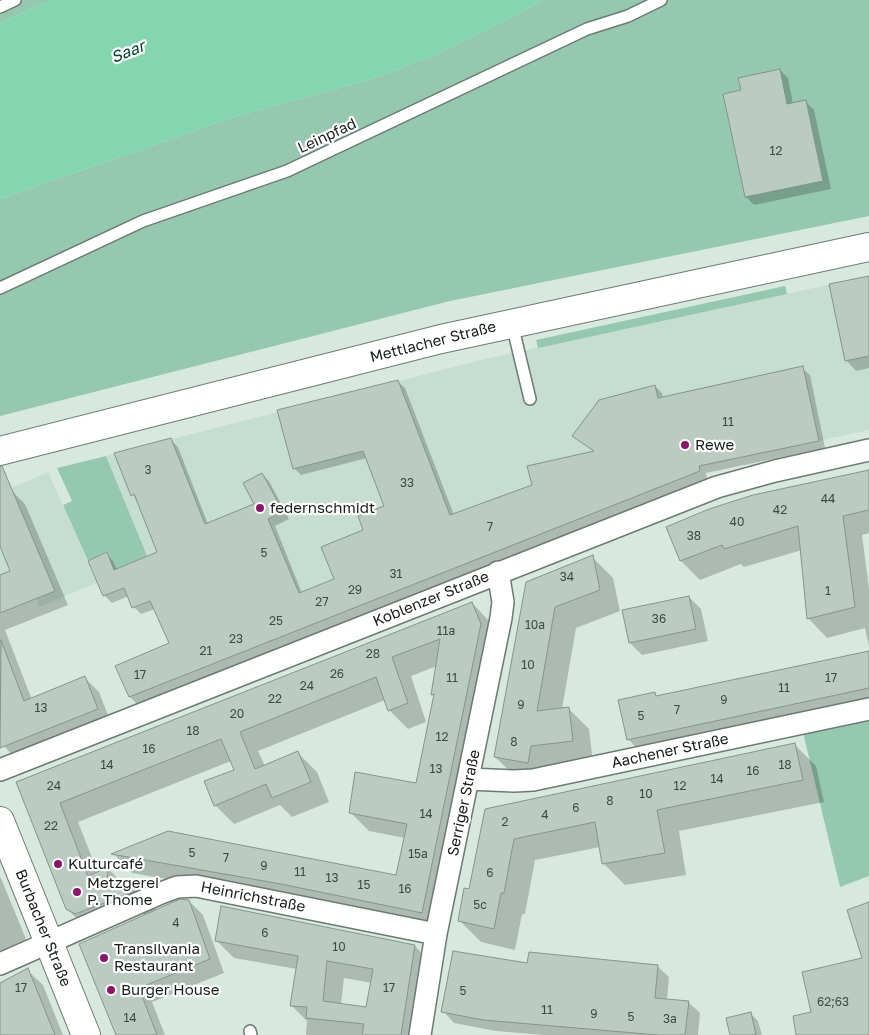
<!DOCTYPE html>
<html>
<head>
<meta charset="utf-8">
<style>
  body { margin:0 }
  canvas { display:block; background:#d7e8df }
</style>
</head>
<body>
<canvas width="869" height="1035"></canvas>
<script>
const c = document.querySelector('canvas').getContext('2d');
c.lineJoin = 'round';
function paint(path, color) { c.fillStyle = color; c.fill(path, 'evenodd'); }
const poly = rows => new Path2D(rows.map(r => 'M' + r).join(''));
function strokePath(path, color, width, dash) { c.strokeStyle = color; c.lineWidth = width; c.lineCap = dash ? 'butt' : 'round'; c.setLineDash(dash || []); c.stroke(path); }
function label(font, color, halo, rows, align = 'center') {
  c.font = font + ' "Golos Text",sans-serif'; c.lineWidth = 4.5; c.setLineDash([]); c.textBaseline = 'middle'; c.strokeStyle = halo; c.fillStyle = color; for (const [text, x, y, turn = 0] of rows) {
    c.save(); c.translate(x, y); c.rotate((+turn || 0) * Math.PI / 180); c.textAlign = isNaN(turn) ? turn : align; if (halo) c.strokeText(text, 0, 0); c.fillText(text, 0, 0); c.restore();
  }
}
paint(poly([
  [869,276,869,430,700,466,700,471,416,584,403,552,187,638,155,576,106,456,485,359],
  [48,472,97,583,39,607,35,595,22,601,23,604,0,613,0,481,7,478,12,488]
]), '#c6ded1');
paint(poly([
  [0,0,51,0,0,23],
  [543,0,869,0,869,216,450,301,0,416,0,199,237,116,368,80,436,55,505,21],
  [785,286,787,294,653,323,538,348,536,340],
  [106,456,147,556,114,570,106,552,88,561,63,505,72,501,57,468],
  [869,709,869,876,840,887,801,724]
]), '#94c8af');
paint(poly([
  [51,0,543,0,505,21,436,55,368,80,237,116,0,199,0,23]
]), '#84d6b0');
paint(poly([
  [780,70,788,78,793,104,806,102,814,110,831,189,754,205,746,197,742,91],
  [869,277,869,368,856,371,847,361,830,285],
  [802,368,810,375,825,448,706,473,707,479,137,704,130,697,170,644,155,609,141,614,134,607,129,596,112,603,104,595,89,561,106,554,113,561,117,570,159,552,138,501,133,495,116,454,171,440,178,447,208,524,256,504,262,474,269,481,289,519,275,526,302,593,335,580,365,531,386,506,367,458,301,475,294,468,397,381,405,388,454,515,534,486,594,452,574,436,655,386,662,393,663,399],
  [869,471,869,533,862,535,869,589,869,646,865,628,827,638,808,618,802,550,744,567,741,564,700,580,681,561,667,527],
  [11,490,25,504,68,605,5,630,32,700,85,678,99,692,111,723,17,760,4,746,0,738,0,576,12,571,0,543,0,495],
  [592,557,613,578,620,611,576,628,562,709,568,708,589,729,593,762,516,777,495,757,528,582],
  [689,597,701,609,708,641,642,655,630,643],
  [472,603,490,622,441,932,301,902,132,873,114,854,168,833,397,876,405,838,369,831,350,812,417,784,435,697,432,695,437,666,411,676,426,722,408,729,389,710,385,700,258,751,265,766,298,753,317,772,329,802,292,817,280,805,234,824,215,805,235,770,231,761,78,822,98,873,109,869,127,889,137,891,157,910,189,901,203,915,224,973,152,1002,165,1035,117,1035,144,916,143,913,95,932,87,928,67,909,18,783],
  [869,652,869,710,646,757,628,739,654,694,658,697],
  [794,744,816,766,824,802,679,831,686,875,625,885,603,863,600,847,535,860,525,914,522,914,515,950,481,942,459,920,470,890,486,810],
  [0,876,33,956,0,970],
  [216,940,415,946,432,964,421,1035,306,1035,307,1021,292,1006,297,969,234,958],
  [344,978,372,983,367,1009,341,1005],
  [528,964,657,966,669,977,667,1000,688,1002,700,1013,698,1035,543,1035,496,1031,454,1023,443,1011],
  [27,970,43,985,63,1035,0,1035,0,984],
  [750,1013,758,1021,762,1035,731,1035]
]), '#0003');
const building = poly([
  [780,69,787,104,806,100,823,181,745,197,723,94,741,90,738,78,780,69],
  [869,276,869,356,845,361,829,284,869,276],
  [803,366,819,441,699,466,700,471,129,697,115,666,169,643,150,601,132,608,124,588,103,596,88,561,107,552,114,570,157,552,134,494,131,496,114,453,171,438,205,524,254,504,243,483,262,473,283,511,268,519,299,593,334,579,321,547,363,530,358,516,384,506,363,451,293,469,277,410,398,380,450,515,532,485,527,466,594,451,572,436,599,400,655,385,658,398,803,366],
  [0,466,2,466,55,591,0,613,0,575,10,571,0,546,0,466],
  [869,470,869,510,843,516,855,607,807,619,798,526,724,549,722,545,680,561,666,527,709,509,753,495,869,470],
  [593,555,600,590,555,607,537,711,569,707,573,741,531,746,528,763,494,757,526,582,593,555],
  [689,596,696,629,629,643,622,610,689,596],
  [472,602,481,624,422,913,281,884,111,854,168,831,396,875,407,824,349,813,355,772,416,783,434,694,431,695,440,639,392,657,408,703,388,711,376,677,240,732,255,769,298,751,311,782,272,798,266,784,214,806,204,781,234,770,221,739,60,803,88,876,109,867,106,883,138,890,75,914,66,909,16,782,472,602],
  [1,640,24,701,85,676,98,709,0,748,1,640],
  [869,651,869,688,627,740,618,700,655,692,656,696,869,651],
  [795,743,803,780,657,810,665,853,602,864,595,822,514,839,504,893,501,893,494,929,458,921,464,888,469,889,485,809,795,743],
  [180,899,189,900,210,959,139,988,157,1035,116,1035,79,944,180,899],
  [869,902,869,1035,796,1035,793,1016,811,1012,802,972,862,958,847,910,869,902],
  [221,906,415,945,401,1035,362,1035,364,1024,306,1018,307,1007,290,1006,298,956,215,941,221,906],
  [327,961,373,969,366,1007,323,1001,327,961],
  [453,951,527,963,529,952,658,965,655,998,689,1001,685,1035,658,1035,483,1020,441,1012,453,951],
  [28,968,55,1035,0,1035,0,983,28,968],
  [751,1012,756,1035,730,1035,726,1018,751,1012]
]);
paint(building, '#bacbc2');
strokePath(building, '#85948c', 1);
const service = poly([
  [0,7,15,0],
  [0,288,143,221,287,171,587,29,628,16,661,0],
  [512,324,530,399],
  [250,1031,251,1035]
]);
const minor = poly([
  [0,770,717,487,775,471,869,450],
  [469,779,514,781,533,780,869,709],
  [0,964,161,893,177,887,196,886,436,934],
  [420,1035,436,934,501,618,503,602,498,572]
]);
const tertiary = poly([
  [0,451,441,339,869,247]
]);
const secondary = poly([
  [0,821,86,1035]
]);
strokePath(service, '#6c7b73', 14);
strokePath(minor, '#6c7b73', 24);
strokePath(tertiary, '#6c7b73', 30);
strokePath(secondary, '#6c7b73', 30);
strokePath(service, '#fff', 11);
strokePath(minor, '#fff', 21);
strokePath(tertiary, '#fff', 28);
strokePath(secondary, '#fff', 28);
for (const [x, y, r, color] of [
  [685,445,5,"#92136e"],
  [260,508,5,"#92136e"],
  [58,864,5,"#92136e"],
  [77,892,5,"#92136e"],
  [104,958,5,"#92136e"],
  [111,990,5,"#92136e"]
]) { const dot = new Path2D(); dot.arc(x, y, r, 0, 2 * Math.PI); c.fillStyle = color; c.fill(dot); strokePath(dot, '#fff', 2); }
label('12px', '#404945', null, [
  ["12",776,151],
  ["11",728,422],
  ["3",148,470],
  ["33",407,483],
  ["44",828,499],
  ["42",780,510],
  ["40",737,522],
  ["7",490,527],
  ["38",694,536],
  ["5",264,553],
  ["31",396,574],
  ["34",567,577],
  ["29",355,590],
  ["1",828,591],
  ["27",322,602],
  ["36",659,619],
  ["25",276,621],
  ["10a",535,625],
  ["11a",446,631],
  ["23",236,639],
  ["21",206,651],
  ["28",373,654],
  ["10",528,665],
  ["26",337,674],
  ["17",140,675],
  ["11",452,678],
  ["17",831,678],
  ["24",307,686],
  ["11",784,688],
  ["22",275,699],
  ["9",724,700],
  ["9",521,705],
  ["13",41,708],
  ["7",677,710],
  ["20",237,714],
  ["5",641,716],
  ["18",193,731],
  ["12",442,737],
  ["8",514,742],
  ["16",149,749],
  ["14",107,765],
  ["18",785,765],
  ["13",436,769],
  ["16",753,771],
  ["14",717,779],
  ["24",54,786],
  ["12",680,786],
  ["10",646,794],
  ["8",610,801],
  ["6",576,808],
  ["14",426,814],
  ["4",545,815],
  ["2",505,822],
  ["22",51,826],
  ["5",192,853],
  ["15a",418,854],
  ["7",226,858],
  ["9",264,866],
  ["11",300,872],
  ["6",490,873],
  ["13",332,878],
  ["15",364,885],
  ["16",405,889],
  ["5c",480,905],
  ["4",176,923],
  ["6",265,933],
  ["10",339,947],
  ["17",21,988],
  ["17",389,988],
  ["5",463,991],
  ["62;63",833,1002],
  ["11",547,1010],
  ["9",594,1014],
  ["5",631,1017],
  ["14",130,1018],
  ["3a",670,1019]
]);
label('15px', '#181e1b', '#fff', [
  ["Leinpfad",327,136,-25],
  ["Mettlacher Straße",433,342,-14],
  ["Koblenzer Straße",431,599,-22],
  ["Aachener Straße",670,751,-12],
  ["Serriger Straße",464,803,-78],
  ["Heinrichstraße",253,897,11],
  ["Burbacher Straße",43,928,68]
]);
label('15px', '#181e1b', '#fff', [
  ["Rewe",695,445],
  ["federnschmidt",270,508],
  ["Kulturcafé",68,864],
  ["Metzgerei",87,883],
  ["P. Thome",87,900],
  ["Transilvania",114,949],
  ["Restaurant",114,966],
  ["Burger House",121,990]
], 'left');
label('italic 16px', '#00452e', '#fff', [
  ["Saar",128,52,-22]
]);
</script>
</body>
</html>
